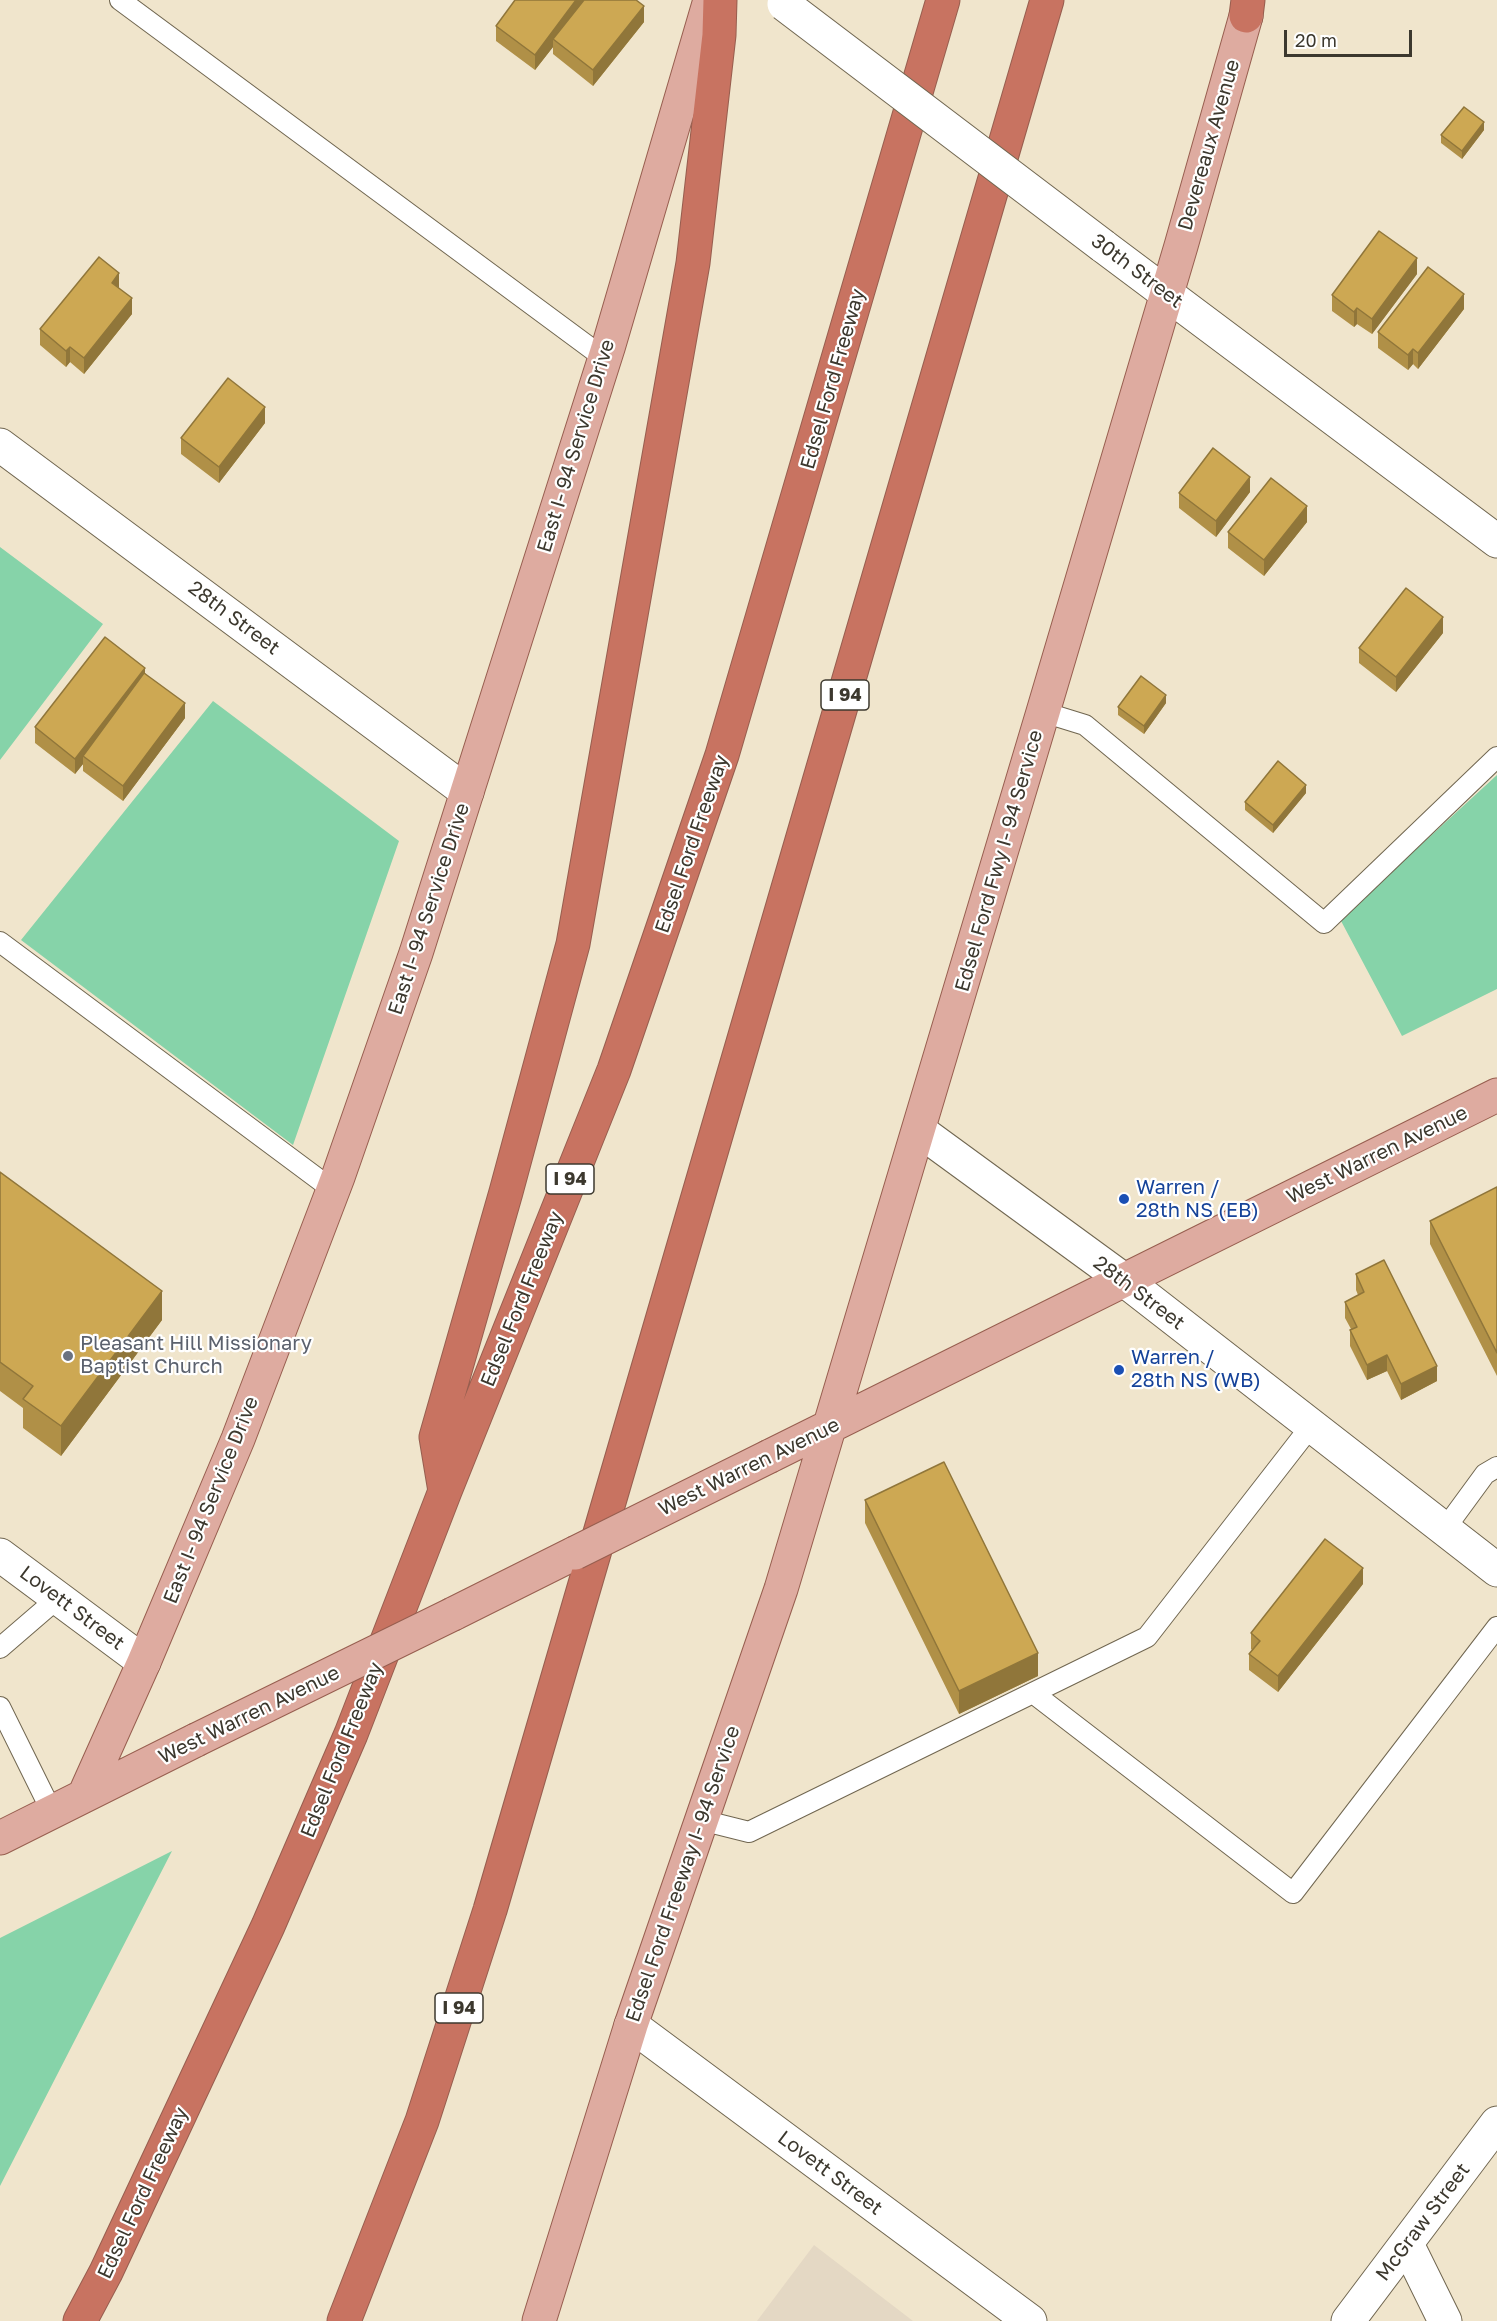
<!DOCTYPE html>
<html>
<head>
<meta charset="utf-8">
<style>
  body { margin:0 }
  #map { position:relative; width:1497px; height:2321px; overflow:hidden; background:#f0e5cc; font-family:"Golos Text",sans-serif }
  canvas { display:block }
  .scale { position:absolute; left:1284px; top:30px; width:128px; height:27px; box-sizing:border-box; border:3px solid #3c382e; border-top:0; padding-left:8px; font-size:18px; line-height:21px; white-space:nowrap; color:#3c382e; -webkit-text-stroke:4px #fff; paint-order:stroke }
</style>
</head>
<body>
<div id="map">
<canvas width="1497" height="2321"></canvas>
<div class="scale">20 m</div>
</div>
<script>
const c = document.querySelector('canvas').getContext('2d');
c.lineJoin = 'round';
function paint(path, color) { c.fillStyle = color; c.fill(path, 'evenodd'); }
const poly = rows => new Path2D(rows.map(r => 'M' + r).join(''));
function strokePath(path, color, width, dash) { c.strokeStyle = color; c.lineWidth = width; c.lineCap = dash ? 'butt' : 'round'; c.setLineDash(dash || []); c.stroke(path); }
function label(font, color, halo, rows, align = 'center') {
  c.font = font + ' "Golos Text",sans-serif'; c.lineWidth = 4.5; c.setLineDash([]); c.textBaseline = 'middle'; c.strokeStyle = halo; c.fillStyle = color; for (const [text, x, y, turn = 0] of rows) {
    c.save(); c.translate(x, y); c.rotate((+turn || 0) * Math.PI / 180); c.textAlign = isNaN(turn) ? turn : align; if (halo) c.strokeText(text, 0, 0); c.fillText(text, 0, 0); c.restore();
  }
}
paint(poly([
  [814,2245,913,2321,757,2321]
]), '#e4d8c4');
paint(poly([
  [0,547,103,624,0,760],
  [213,701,399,841,293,1145,21,940],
  [1497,775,1497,989,1402,1036,1340,919],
  [172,1851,0,2186,0,1938]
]), '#86d3a9');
const lane = poly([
  [120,0,604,358],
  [1043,712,1085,725,1324,923,1497,757],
  [0,942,333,1190],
  [1444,1530,1485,1474,1497,1467],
  [0,1648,58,1598],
  [1033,1693,1293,1893,1497,1627],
  [0,1707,52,1812],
  [701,1820,749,1832,1147,1637,1311,1426]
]);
const street = poly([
  [1103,246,1497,541],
  [0,445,467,792],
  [920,1131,1124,1280,1497,1570],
  [0,1555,144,1662],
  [631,2025,1030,2321],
  [1407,2244,1445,2321]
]);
const secondary = poly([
  [1348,2321,1497,2123]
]);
const primary = poly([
  [770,1456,1497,1095],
  [453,1614,575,1553],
  [84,1796,144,1662,238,1439,338,1177,416,953,467,792,608,348,710,0],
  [0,1838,196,1740],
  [539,2321,631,2025,781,1589,1043,712,1181,246,1246,16]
]);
const highway = poly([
  [1246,16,1248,0],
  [445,1491,436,1437,506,1192,573,944,693,263,719,35,720,0],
  [80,2321,106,2272,268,1926,351,1734,445,1491,614,1070,722,755,943,0],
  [344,2321,422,2121,490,1910,1047,0]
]);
strokePath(lane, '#706650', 22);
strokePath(street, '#706650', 35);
strokePath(secondary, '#706650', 35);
strokePath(primary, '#975e4f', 35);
strokePath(highway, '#975e4f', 35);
strokePath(lane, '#fff', 20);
strokePath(street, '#fff', 33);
strokePath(secondary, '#fff', 33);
strokePath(primary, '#deaba0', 33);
strokePath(highway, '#c87361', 33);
const streetBridge = poly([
  [784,4,1103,246]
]);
const primaryBridge = poly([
  [575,1553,770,1456],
  [196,1740,453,1614]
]);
strokePath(streetBridge, '#706650', 35, []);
strokePath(primaryBridge, '#975e4f', 35, []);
strokePath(streetBridge, '#fff', 33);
strokePath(primaryBridge, '#deaba0', 33);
paint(poly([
  [644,22,593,86,553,54,553,47,535,70,496,41,496,26],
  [1484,130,1462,159,1441,143,1441,135],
  [1417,274,1372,334,1357,324,1354,327,1332,311,1332,295],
  [119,288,132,314,84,374,70,362,66,367,40,345,40,329],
  [1464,309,1418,369,1413,364,1408,370,1378,348,1378,332],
  [265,423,219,483,181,454,181,438],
  [1250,492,1216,537,1179,508,1179,493],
  [1307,522,1264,576,1228,548,1228,532],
  [1443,633,1396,692,1359,663,1359,648],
  [145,673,185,718,123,801,83,771,83,764,75,774,35,743,35,727],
  [1166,703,1144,734,1118,715,1118,707],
  [1306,793,1273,833,1245,810,1245,802],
  [0,1172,162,1320,61,1456,23,1428,23,1408,0,1391],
  [1497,1187,1497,1376,1430,1244,1430,1221],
  [1356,1274,1437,1381,1401,1400,1387,1371,1367,1380,1350,1346,1350,1330,1351,1329,1345,1318,1345,1302,1358,1295,1356,1290],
  [865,1500,1038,1676,959,1714,865,1523],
  [1363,1584,1278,1692,1249,1670,1249,1654,1252,1650,1251,1649,1251,1633]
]), '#b09047');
paint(poly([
  [576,0,588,0,553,39,553,47,535,70,535,55],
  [644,6,644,22,593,86,593,70],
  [1484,122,1484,130,1462,159,1462,151],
  [1417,258,1417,274,1372,334,1372,319],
  [119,273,119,288,112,283],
  [1464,294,1464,309,1418,369,1418,353],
  [132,298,132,314,84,374,84,358],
  [1357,308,1357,324,1354,327,1354,312],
  [70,347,70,362,66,367,66,351],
  [1413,349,1413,364,1408,370,1408,355],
  [265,407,265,423,219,483,219,467],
  [1250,477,1250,492,1216,537,1216,521],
  [1307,506,1307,522,1264,576,1264,560],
  [1443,617,1443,633,1396,692,1396,677],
  [145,668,145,683,83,756,83,764,75,774,75,759],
  [1166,695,1166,703,1144,734,1144,726],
  [185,703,185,718,123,801,123,786],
  [1306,785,1306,793,1273,833,1273,825],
  [162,1291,162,1320,61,1456,61,1426],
  [1387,1355,1387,1371,1367,1380,1367,1365],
  [1437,1366,1437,1381,1401,1400,1401,1384],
  [1363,1568,1363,1584,1278,1692,1278,1676],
  [1038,1653,1038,1676,959,1714,959,1691]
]), '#90763a');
const building = poly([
  [515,0,576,0,535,55,496,26,515,0],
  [584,0,636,0,644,6,593,70,553,39,584,0],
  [1464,107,1484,122,1462,151,1441,135,1464,107],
  [1379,231,1417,258,1372,319,1357,308,1354,312,1332,295,1379,231],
  [99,257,119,273,112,283,132,298,84,358,70,347,66,351,40,329,99,257],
  [1428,267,1464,294,1418,353,1413,349,1408,355,1378,332,1428,267],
  [228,378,265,407,219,467,181,438,228,378],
  [1213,448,1250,477,1216,521,1179,493,1213,448],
  [1271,478,1307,506,1264,560,1228,532,1271,478],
  [1406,588,1443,617,1396,677,1359,648,1406,588],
  [105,637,145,668,75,759,35,727,105,637],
  [144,673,185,703,123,786,83,756,144,673],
  [1141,676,1166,695,1144,726,1118,707,1141,676],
  [1278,761,1306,785,1273,825,1245,802,1278,761],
  [0,1172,162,1291,61,1426,23,1399,33,1386,0,1362,0,1172],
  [1497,1187,1497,1353,1430,1221,1497,1187],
  [1384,1260,1437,1366,1401,1384,1387,1355,1367,1365,1350,1330,1357,1327,1345,1302,1364,1292,1356,1274,1384,1260],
  [944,1462,1038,1653,959,1691,865,1500,944,1462],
  [1325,1539,1363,1568,1278,1676,1249,1654,1260,1641,1251,1633,1325,1539]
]);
paint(building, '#cda853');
strokePath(building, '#90763a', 1.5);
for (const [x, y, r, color] of [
  [1124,1199,6,"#1a4fb4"],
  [68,1356,6,"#6b7280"],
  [1119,1370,6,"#1a4fb4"]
]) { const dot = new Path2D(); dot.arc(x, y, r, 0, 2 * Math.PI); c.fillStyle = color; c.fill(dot); strokePath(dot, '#fff', 2); }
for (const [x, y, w] of [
  [845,695,48],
  [570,1179,48],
  [459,2008,48]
]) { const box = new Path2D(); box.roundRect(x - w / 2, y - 15, w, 30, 4.5); c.fillStyle = '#fff'; c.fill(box); strokePath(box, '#3c382e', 1.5); }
label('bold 18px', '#3c382e', null, [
  ["I 94",845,695],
  ["I 94",570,1179],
  ["I 94",459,2008]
]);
label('20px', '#3c382e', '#fff', [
  ["Devereaux Avenue",1209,145,-74],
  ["30th Street",1137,271,37],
  ["Edsel Ford Freeway",833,379,-74],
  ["East I- 94 Service Drive",576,446,-73],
  ["28th Street",234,618,37],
  ["Edsel Ford Freeway",692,844,-71],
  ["Edsel Ford Fwy I- 94 Service",999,861,-74],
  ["East I- 94 Service Drive",429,909,-72],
  ["West Warren Avenue",1377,1155,-26],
  ["28th Street",1139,1293,37],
  ["Edsel Ford Freeway",522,1299,-68],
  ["West Warren Avenue",749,1467,-26],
  ["East I- 94 Service Drive",211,1500,-68],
  ["Lovett Street",72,1608,37],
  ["West Warren Avenue",249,1715,-26],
  ["Edsel Ford Freeway",342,1750,-68],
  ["Edsel Ford Freeway I- 94 Service",683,1874,-71],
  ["Lovett Street",830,2173,37],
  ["Edsel Ford Freeway",143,2193,-65],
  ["McGraw Street",1423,2222,-53]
]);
label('20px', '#164399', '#fff', [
  ["Warren /",1136,1188],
  ["28th NS (EB)",1136,1211],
  ["Warren /",1131,1358],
  ["28th NS (WB)",1131,1381]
], 'left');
label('20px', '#5b616d', '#fff', [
  ["Pleasant Hill Missionary",80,1344],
  ["Baptist Church",80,1367]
], 'left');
</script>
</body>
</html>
